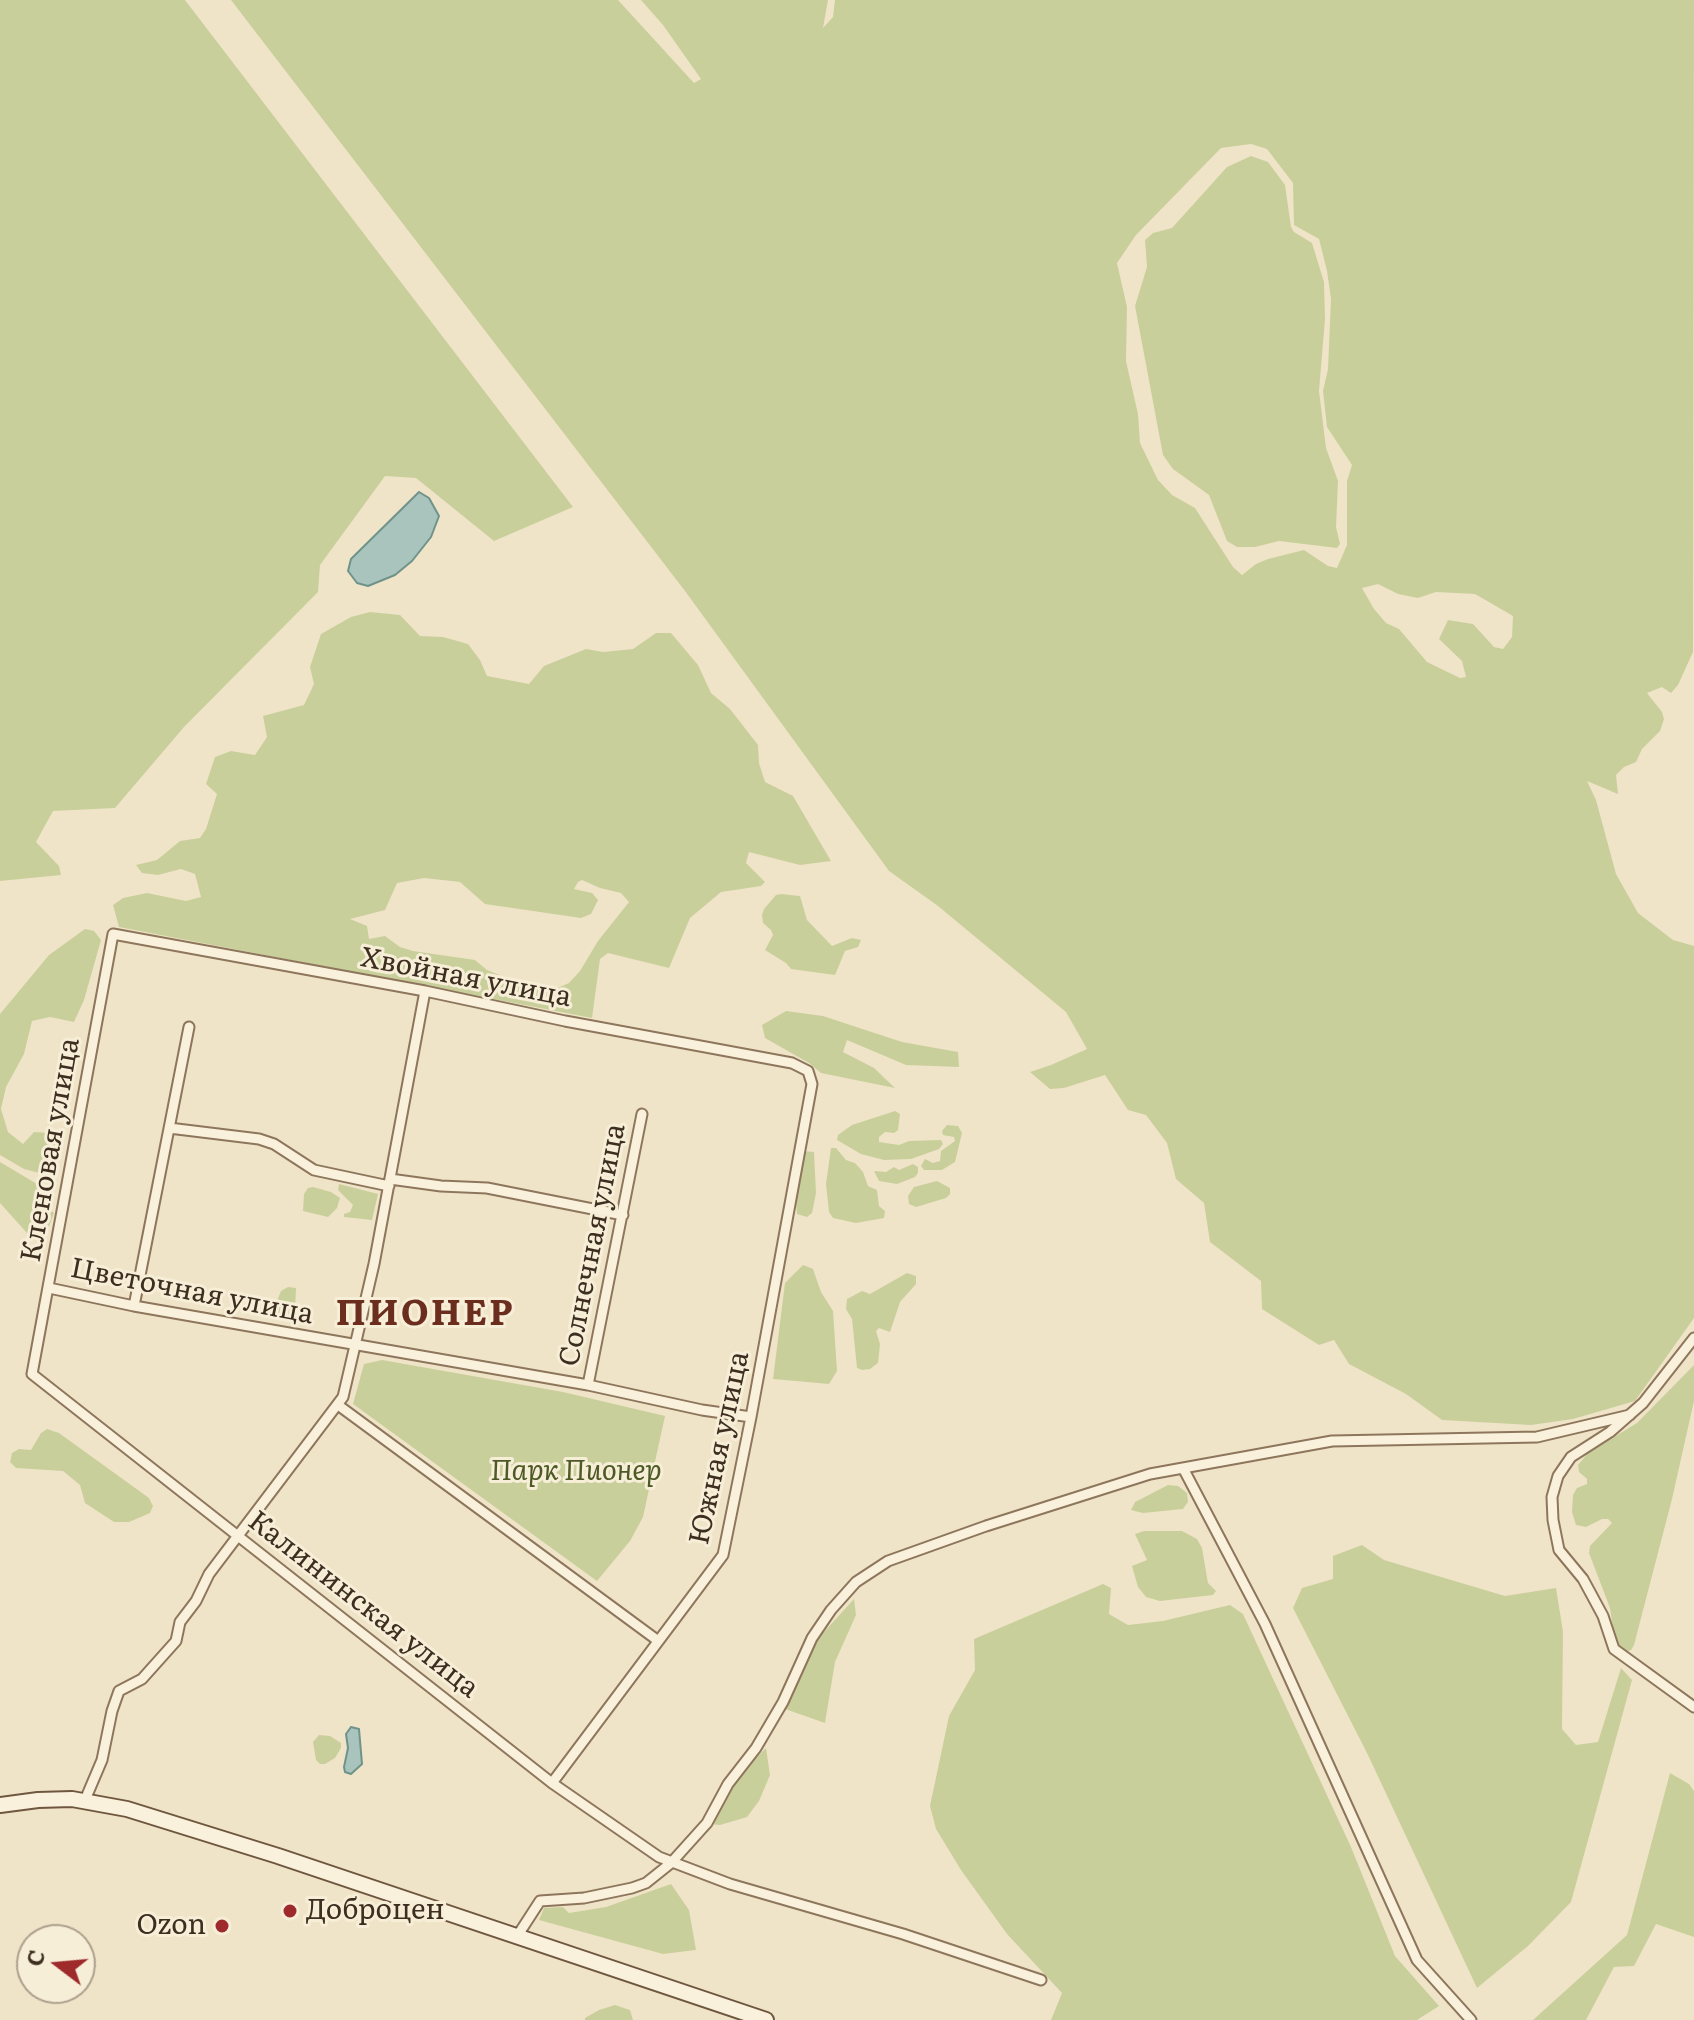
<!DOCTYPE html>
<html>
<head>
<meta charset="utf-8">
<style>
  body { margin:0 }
  #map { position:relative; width:1694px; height:2020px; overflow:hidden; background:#f0e4c8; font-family:Literata,serif }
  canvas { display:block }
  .north { position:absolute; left:16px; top:1924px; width:80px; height:80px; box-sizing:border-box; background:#f7eed8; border:2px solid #ada18e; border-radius:50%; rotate:286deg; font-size:22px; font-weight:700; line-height:32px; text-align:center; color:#3d2e20 }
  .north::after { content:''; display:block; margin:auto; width:28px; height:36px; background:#9e2a2b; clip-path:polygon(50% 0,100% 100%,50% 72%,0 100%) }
</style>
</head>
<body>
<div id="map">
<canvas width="1694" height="2020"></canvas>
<div class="north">С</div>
</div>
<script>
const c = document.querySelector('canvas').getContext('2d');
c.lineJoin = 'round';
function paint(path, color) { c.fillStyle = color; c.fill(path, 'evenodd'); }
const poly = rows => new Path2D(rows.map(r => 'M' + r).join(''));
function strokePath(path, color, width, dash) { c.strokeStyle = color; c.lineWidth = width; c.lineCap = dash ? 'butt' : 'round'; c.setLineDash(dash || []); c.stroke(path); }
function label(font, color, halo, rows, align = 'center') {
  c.font = font + ' Literata,serif'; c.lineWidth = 6; c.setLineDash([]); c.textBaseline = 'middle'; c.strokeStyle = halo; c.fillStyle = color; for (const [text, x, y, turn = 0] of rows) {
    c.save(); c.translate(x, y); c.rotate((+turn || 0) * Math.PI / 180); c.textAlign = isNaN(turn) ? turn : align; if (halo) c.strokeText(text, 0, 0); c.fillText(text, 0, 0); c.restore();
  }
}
paint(poly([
  [0,0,185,0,573,507,494,541,416,478,385,476,320,565,318,592,184,727,115,808,53,811,36,842,59,866,61,875,0,881],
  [231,0,618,0,694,83,701,79,663,25,641,0,828,0,823,28,833,17,835,0,1694,0,1693,652,1678,685,1671,693,1662,687,1647,693,1662,712,1664,719,1660,731,1642,749,1636,762,1624,767,1616,775,1618,794,1587,781,1596,800,1616,874,1638,913,1673,940,1694,946,1694,1318,1635,1401,1573,1419,1531,1425,1442,1420,1406,1394,1349,1364,1334,1340,1319,1345,1262,1309,1261,1281,1210,1242,1204,1203,1176,1179,1167,1143,1146,1115,1128,1110,1105,1075,1064,1088,1050,1089,1030,1072,1051,1065,1087,1049,1066,1012,938,906,889,871,685,591],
  [1251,144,1267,149,1293,183,1294,225,1319,239,1327,271,1331,299,1328,369,1323,391,1327,427,1352,465,1347,481,1347,545,1337,568,1328,566,1304,550,1268,559,1256,564,1242,575,1233,567,1195,508,1172,495,1158,480,1140,443,1138,414,1126,361,1127,307,1117,263,1136,235,1221,148],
  [1378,584,1398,594,1418,598,1436,592,1475,594,1513,616,1512,637,1503,649,1494,647,1473,624,1448,620,1439,639,1462,661,1466,677,1460,678,1427,662,1399,629,1386,623,1374,609,1362,588],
  [1251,156,1268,162,1285,185,1291,227,1294,232,1312,243,1324,282,1325,319,1319,391,1326,448,1338,481,1336,527,1340,544,1337,548,1279,541,1255,547,1237,547,1227,541,1209,495,1173,469,1163,455,1135,306,1147,267,1145,240,1153,233,1172,228,1227,167],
  [370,612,400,615,420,636,443,637,468,644,480,660,487,676,529,684,544,666,586,649,603,652,633,649,656,633,671,633,698,665,711,693,730,709,758,745,759,763,765,782,793,796,831,861,800,865,749,852,746,863,765,882,761,886,721,892,690,918,669,968,608,953,600,959,592,1018,119,927,113,905,123,898,147,893,186,901,201,897,195,874,181,869,158,875,142,873,136,865,157,860,180,841,200,838,206,829,217,794,206,784,215,757,231,751,255,755,267,737,263,716,304,705,314,684,310,667,321,634,351,617],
  [424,878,460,882,485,904,581,918,591,914,598,900,592,893,574,889,578,882,582,880,600,888,621,893,629,902,598,941,580,971,569,983,555,989,509,979,487,970,475,960,413,951,400,947,385,936,369,939,367,926,350,919,385,910,397,883],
  [781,894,800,896,807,920,832,946,852,938,861,940,858,947,845,951,835,975,791,969,786,963,765,950,773,935,771,930,763,923,762,915,764,909,776,895],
  [85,929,94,931,101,940,84,1000,74,1022,50,1017,32,1021,24,1054,6,1087,1,1109,8,1132,23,1144,34,1132,65,1134,59,1154,47,1175,24,1169,0,1155,0,1014,49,955],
  [786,1011,823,1016,902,1042,958,1052,959,1067,906,1065,847,1040,843,1052,874,1068,895,1088,821,1073,809,1063,765,1038,762,1025],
  [895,1111,900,1114,898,1130,894,1133,885,1132,879,1137,879,1142,899,1145,909,1141,941,1140,943,1144,939,1149,911,1159,884,1160,861,1154,837,1140,838,1135,852,1125],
  [947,1125,958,1126,962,1133,955,1162,942,1170,924,1170,921,1166,925,1159,933,1163,940,1161,941,1151,955,1141,954,1137,943,1135,942,1131],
  [831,1148,836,1148,846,1160,855,1163,863,1172,868,1186,877,1190,879,1206,885,1211,884,1218,856,1223,833,1218,829,1212,826,1184],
  [802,1151,814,1152,816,1193,812,1213,807,1217,797,1214,796,1203],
  [0,1162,37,1184,40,1202,54,1213,46,1234,34,1235,27,1233,0,1203],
  [913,1164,918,1167,918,1173,915,1177,897,1184,879,1181,874,1171,886,1172,894,1167,899,1170],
  [937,1181,950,1188,950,1194,946,1198,916,1207,909,1204,908,1196,914,1187],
  [339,1184,378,1194,372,1220,344,1217,344,1214,350,1212,353,1205,338,1190],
  [313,1187,331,1192,340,1198,337,1208,328,1217,303,1211,304,1194,308,1188],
  [803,1265,813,1269,821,1292,833,1311,837,1371,829,1384,773,1379,785,1283],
  [907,1273,916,1276,916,1284,900,1302,890,1332,879,1328,876,1331,880,1344,878,1363,870,1369,862,1370,857,1368,852,1319,846,1309,847,1299,862,1291,870,1294],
  [288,1287,296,1288,295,1311,286,1321,275,1319,273,1311,281,1291],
  [382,1360,563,1392,665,1416,643,1517,630,1541,597,1581,353,1404,364,1364],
  [1694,1365,1694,1401,1672,1499,1634,1645,1631,1650,1626,1652,1621,1650,1615,1641,1610,1608,1589,1553,1590,1546,1612,1523,1608,1519,1602,1519,1586,1527,1576,1525,1572,1512,1573,1495,1577,1488,1587,1484,1587,1479,1579,1472,1578,1465,1588,1453,1637,1423],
  [47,1429,59,1433,149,1498,153,1506,150,1513,129,1522,114,1522,85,1503,80,1485,63,1471,16,1468,10,1462,12,1453,19,1449,31,1450,41,1433],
  [1168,1485,1178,1486,1187,1493,1188,1502,1183,1509,1143,1513,1131,1510,1135,1502],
  [1144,1531,1182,1531,1197,1539,1202,1548,1208,1583,1216,1591,1213,1595,1160,1601,1146,1597,1138,1587,1132,1566,1147,1560,1135,1534],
  [1362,1545,1384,1560,1505,1596,1556,1588,1563,1632,1562,1729,1576,1745,1598,1742,1621,1668,1632,1680,1571,1902,1528,1946,1477,1988,1368,1755,1293,1608,1302,1588,1333,1579,1333,1556],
  [1103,1584,1111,1588,1109,1614,1128,1625,1163,1621,1230,1605,1243,1614,1351,1847,1395,1956,1439,2006,1417,2020,1051,2020,1062,1993,1007,1934,961,1870,936,1829,930,1806,949,1716,975,1670,974,1639],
  [854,1599,856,1615,835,1662,825,1723,785,1709,813,1644],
  [319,1735,330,1736,341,1743,341,1748,335,1758,325,1764,320,1764,316,1760,313,1742],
  [766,1748,770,1775,759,1801,747,1817,720,1825,709,1824,729,1785],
  [1670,1773,1689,1784,1694,1791,1694,1937,1656,1924,1634,1966,1614,1967,1586,2020,1533,2020,1627,1935],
  [671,1884,689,1910,696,1950,663,1954,539,1920,544,1908,563,1907,569,1913,606,1907],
  [615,2005,630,2010,633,2020,585,2020,585,2018,599,2010]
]), '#c9cf9b');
const water = poly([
  [419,492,429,498,439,516,431,537,412,561,395,575,368,586,357,583,348,571,351,559,419,492],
  [351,1727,359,1729,362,1764,351,1774,345,1772,344,1767,348,1748,346,1734,351,1727]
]);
paint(water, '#a9c4bc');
strokePath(water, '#6f938a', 2);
const minor = poly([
  [169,1128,259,1139,274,1144,314,1170,389,1186],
  [390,1179,441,1186,487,1188,623,1215],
  [49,1288,134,1306,588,1385,702,1410,751,1417],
  [134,1306,189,1027],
  [1694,1338,1643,1403,1610,1432,1571,1457,1558,1476,1552,1497,1553,1520,1559,1550,1583,1579,1603,1616,1614,1649,1694,1707],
  [588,1385,642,1114],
  [338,1405,657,1640],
  [1183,1468,1265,1624,1417,1960,1471,2020],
  [552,1783,723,1555,751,1417,812,1084,808,1071,792,1063,565,1021,425,991,113,934,32,1374,552,1783,659,1857,730,1884,903,1934,1041,1980],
  [85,1800,102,1760,112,1711,119,1691,142,1679,176,1641,180,1622,196,1601,209,1574,343,1397,374,1264,425,991],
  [516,1938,540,1901,584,1898,632,1888,646,1883,671,1863,707,1823,728,1784,756,1748,783,1702,812,1638,831,1610,856,1582,888,1561,986,1526,1150,1474,1332,1441,1537,1437,1630,1415]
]);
const secondary = poly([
  [0,1805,38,1800,72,1799,127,1809,278,1856,766,2020]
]);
strokePath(minor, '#8d765c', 13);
strokePath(secondary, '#6f573f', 18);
strokePath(minor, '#faf1dc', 9);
strokePath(secondary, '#faf1dc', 14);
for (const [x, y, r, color] of [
  [290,1911,8,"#9e2a2b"],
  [222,1926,8,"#9e2a2b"]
]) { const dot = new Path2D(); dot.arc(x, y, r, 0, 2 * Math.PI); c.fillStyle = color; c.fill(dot); strokePath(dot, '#f7eed8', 3); }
label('28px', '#3d2e20', '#f7eed8', [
  ["Хвойная улица",466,978,11],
  ["Кленовая улица",51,1150,-80],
  ["Солнечная улица",593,1245,-79],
  ["Цветочная улица",192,1292,11],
  ["Южная улица",720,1448,-78],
  ["Калининская улица",363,1605,38]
]);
label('italic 28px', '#4d5a26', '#f7eed8', [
  ["Парк Пионер",576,1472]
]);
label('28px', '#3d2e20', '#f7eed8', [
  ["Доброцен",306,1911],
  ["Ozon",206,1926,"right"]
], 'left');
c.letterSpacing = '2px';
label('bold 36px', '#6b2e1e', '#f7eed8', [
  ["ПИОНЕР",425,1314]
]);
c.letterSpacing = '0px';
</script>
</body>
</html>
